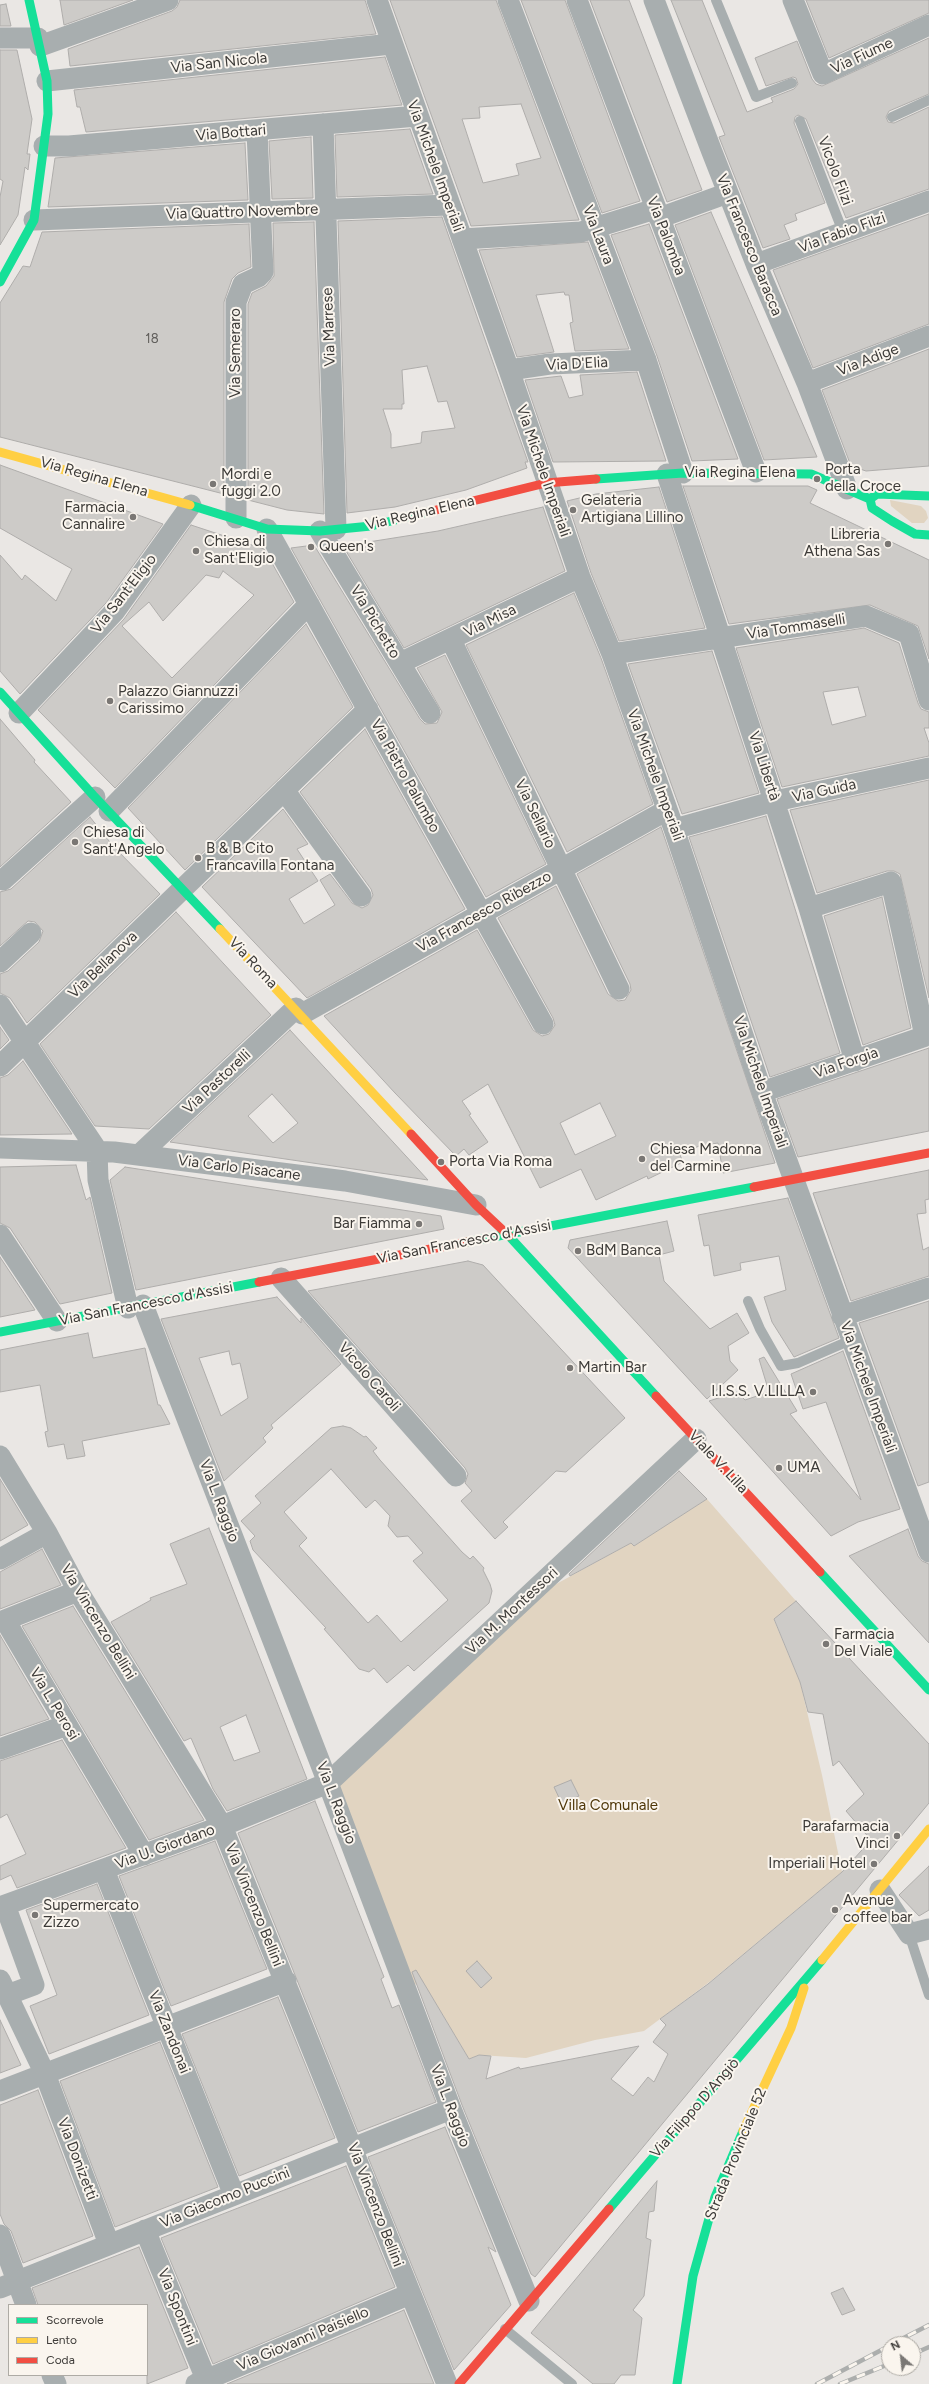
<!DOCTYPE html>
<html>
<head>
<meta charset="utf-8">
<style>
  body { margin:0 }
  #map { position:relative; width:929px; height:2384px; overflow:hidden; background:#eae7e4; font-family:Figtree,sans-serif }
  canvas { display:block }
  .legend { position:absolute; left:8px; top:2304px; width:140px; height:72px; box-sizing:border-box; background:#faf5ee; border:1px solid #aeaba5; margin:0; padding:5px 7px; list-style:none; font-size:12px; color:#3d3b38 }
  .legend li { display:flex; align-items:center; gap:8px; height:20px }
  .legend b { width:20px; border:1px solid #aeaba5 }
  .north { position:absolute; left:881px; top:2336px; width:40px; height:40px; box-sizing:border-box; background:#faf5ee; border:1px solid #aeaba5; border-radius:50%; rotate:332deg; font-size:11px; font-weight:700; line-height:16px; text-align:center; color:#3d3b38 }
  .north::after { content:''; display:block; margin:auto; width:14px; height:18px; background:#7a7774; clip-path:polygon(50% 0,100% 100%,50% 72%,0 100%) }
</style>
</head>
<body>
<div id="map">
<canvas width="929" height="2384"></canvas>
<ul class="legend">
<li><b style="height:5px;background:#16e098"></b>Scorrevole</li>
<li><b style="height:5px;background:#ffcf43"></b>Lento</li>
<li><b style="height:5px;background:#f24e42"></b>Coda</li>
</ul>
<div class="north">N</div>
</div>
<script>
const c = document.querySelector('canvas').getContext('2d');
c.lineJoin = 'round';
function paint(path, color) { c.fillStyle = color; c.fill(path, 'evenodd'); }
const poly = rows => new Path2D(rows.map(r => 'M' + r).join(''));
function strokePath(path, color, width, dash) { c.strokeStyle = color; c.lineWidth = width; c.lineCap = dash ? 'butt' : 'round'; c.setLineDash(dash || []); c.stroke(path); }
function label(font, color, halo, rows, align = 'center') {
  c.font = font + ' Figtree,sans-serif'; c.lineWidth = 4; c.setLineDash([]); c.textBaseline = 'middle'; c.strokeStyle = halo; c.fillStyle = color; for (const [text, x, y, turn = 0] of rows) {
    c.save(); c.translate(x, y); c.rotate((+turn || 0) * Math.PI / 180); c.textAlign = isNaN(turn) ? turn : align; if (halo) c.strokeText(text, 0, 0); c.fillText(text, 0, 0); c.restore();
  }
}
paint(poly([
  [890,500,921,506,926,511,928,518,924,523,912,523,891,506],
  [707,1499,796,1601,774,1620,800,1682,822,1775,842,1872,712,1980,644,2031,595,2040,526,2058,479,2055,469,2059,423,1982,414,1985,338,1786,549,1588,631,1543,634,1546]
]), '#e1d4c1');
const building = poly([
  [60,0,133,0,64,25,60,0],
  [180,0,365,0,376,34,70,66,68,49,172,11,177,7,180,0],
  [390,0,496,0,579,220,471,226,390,0],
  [521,104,541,158,516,164,519,175,483,183,462,119,480,118,479,107,521,104],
  [521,0,565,0,640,201,602,213,521,0],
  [590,0,629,0,702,190,667,202,590,0],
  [671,0,702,0,747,112,773,102,771,98,794,89,798,84,796,78,793,77,766,86,755,58,797,41,812,79,816,84,822,86,929,38,929,94,889,111,886,117,888,122,894,123,929,107,929,189,846,218,806,119,798,115,795,117,794,123,825,203,795,214,797,220,784,225,790,239,763,248,719,137,725,135,671,0],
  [806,0,929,0,929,13,829,58,806,0],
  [6,4,11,26,0,26,0,5,6,4],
  [0,50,17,50,32,119,27,154,30,154,28,170,25,167,18,215,0,245,0,197,3,181,0,179,0,50],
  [385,57,402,105,86,132,80,107,77,107,74,90,385,57],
  [410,129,433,194,337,197,335,135,410,129],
  [311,137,313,198,272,199,269,141,311,137],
  [245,143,248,200,48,207,55,158,245,143],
  [711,212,817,457,764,460,675,225,711,212],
  [929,214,929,324,813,368,773,270,929,214],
  [442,217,528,462,525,462,527,468,466,490,395,507,347,513,338,221,442,217],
  [427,366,438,402,447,401,455,428,422,432,421,443,391,448,391,434,383,409,402,409,402,404,404,404,402,370,427,366],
  [314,222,324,514,287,510,248,500,248,304,252,293,266,286,274,276,273,223,314,222],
  [249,224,251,267,238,273,232,279,224,302,224,494,0,437,0,303,23,266,30,267,42,232,249,224],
  [649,224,738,459,692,461,657,356,611,235,649,224],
  [588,242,629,349,575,351,570,323,573,322,569,295,565,295,564,292,536,295,554,352,517,357,479,250,588,242],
  [929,349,929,466,866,471,851,466,822,390,929,349],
  [637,372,666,461,553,462,525,380,561,376,569,398,583,395,580,375,637,372],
  [0,465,163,524,106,603,20,694,0,671,0,555,22,580,25,575,56,601,72,569,0,528,0,465],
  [683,486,808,486,817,490,810,503,929,560,929,659,918,626,870,605,729,624,683,486],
  [659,487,705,628,619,641,591,573,567,501,596,494,659,487],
  [543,507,565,571,404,648,343,546,438,531,543,507],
  [191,525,264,549,294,602,115,788,38,710,124,619,191,525],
  [223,571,254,595,172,678,122,626,149,602,163,621,206,575,219,578,223,571],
  [314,545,420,719,425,724,437,723,442,712,417,668,445,655,546,864,486,897,291,548,314,545],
  [574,593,601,658,653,804,567,852,466,645,574,593],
  [306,624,353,707,185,870,128,808,306,624],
  [864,628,899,643,918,703,921,709,929,712,929,728,924,728,929,743,929,756,782,787,736,648,864,628],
  [858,687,866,716,832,725,823,692,858,687],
  [712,651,759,793,682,814,628,664,712,651],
  [0,719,35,760,34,762,71,802,0,867,0,719],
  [365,729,465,909,307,998,202,887,283,809,308,844,297,849,318,881,289,899,304,924,335,905,320,880,330,874,352,903,362,908,368,905,373,895,371,889,300,792,365,729],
  [929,780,929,998,900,874,894,871,887,871,817,893,790,810,929,780],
  [766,816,840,1053,770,1077,689,837,766,816],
  [90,817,113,846,160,894,27,1023,10,998,0,993,0,974,8,971,39,942,43,931,35,922,28,921,0,946,0,892,11,889,90,817],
  [661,827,775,1163,723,1173,718,1143,699,1146,680,1155,683,1162,648,1179,647,1176,596,1200,581,1169,540,1188,488,1084,462,1101,471,1114,469,1115,488,1142,469,1155,464,1149,456,1156,395,1093,324,1016,477,930,533,1030,542,1036,549,1034,555,1025,553,1018,498,918,556,886,608,994,618,1001,625,1000,631,990,630,984,577,874,661,827],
  [600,1103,616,1136,575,1155,560,1123,600,1103],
  [882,897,911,1028,863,1045,824,916,882,897],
  [176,912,271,1015,149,1129,95,1126,40,1044,176,912],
  [0,1027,9,1040,0,1049,0,1027],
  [290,1030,428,1180,170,1142,290,1030],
  [272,1094,298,1123,273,1143,248,1116,272,1094],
  [929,1048,929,1131,798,1157,777,1099,929,1048],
  [23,1061,72,1134,0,1135,0,1078,8,1075,23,1061],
  [76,1165,86,1200,90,1197,112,1293,60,1304,10,1228,0,1223,0,1167,76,1165],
  [125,1167,441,1216,444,1229,136,1290,110,1180,125,1167],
  [929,1170,929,1199,925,1200,926,1213,917,1214,923,1250,929,1247,929,1276,851,1301,813,1193,929,1170],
  [788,1198,839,1338,794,1357,772,1322,764,1297,786,1290,779,1256,740,1263,741,1270,714,1276,709,1245,704,1246,698,1215,788,1198],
  [667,1221,674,1251,659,1255,664,1281,710,1329,737,1313,749,1333,728,1346,730,1361,738,1370,707,1399,568,1248,570,1240,667,1221],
  [0,1257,35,1310,0,1317,0,1257],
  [468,1261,483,1265,625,1418,566,1472,556,1471,503,1522,508,1527,495,1539,461,1501,472,1491,465,1483,468,1474,465,1468,308,1291,468,1261],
  [277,1297,301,1323,301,1318,341,1364,271,1425,273,1428,263,1438,266,1442,224,1481,161,1319,277,1297],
  [229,1351,232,1365,240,1363,248,1398,221,1416,199,1358,229,1351],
  [929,1301,929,1482,918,1486,859,1323,929,1301],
  [88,1333,93,1358,145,1348,158,1405,160,1405,170,1424,82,1441,85,1456,67,1459,64,1444,48,1447,45,1432,48,1431,40,1385,0,1392,0,1350,88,1333],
  [843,1351,900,1509,858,1522,831,1536,709,1401,737,1392,745,1400,769,1392,759,1359,764,1357,797,1411,790,1414,861,1500,826,1402,803,1409,791,1374,843,1351],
  [343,1426,351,1428,364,1437,366,1436,377,1448,373,1451,380,1460,462,1552,470,1559,473,1556,484,1568,483,1570,490,1584,492,1591,489,1603,414,1671,408,1665,387,1683,374,1668,369,1672,359,1669,324,1629,326,1628,253,1550,250,1541,255,1536,241,1521,261,1503,255,1496,331,1428,343,1426],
  [331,1469,366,1508,375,1500,390,1516,388,1526,397,1537,408,1536,423,1553,413,1561,448,1600,401,1642,377,1615,368,1623,299,1546,307,1538,284,1512,331,1469],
  [679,1471,707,1499,634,1546,631,1543,570,1576,569,1574,679,1471],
  [0,1479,28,1525,0,1541,0,1479],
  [209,1528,307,1779,227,1811,213,1789,191,1738,184,1741,111,1622,151,1600,150,1598,187,1584,170,1544,209,1528],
  [246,1715,260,1752,234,1761,220,1727,246,1715],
  [908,1529,918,1556,922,1561,929,1564,929,1643,849,1556,908,1529],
  [42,1549,61,1585,0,1609,0,1572,42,1549],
  [796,1601,929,1744,929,1803,535,2277,531,2274,462,2105,412,1972,416,1970,469,2059,479,2055,491,2056,486,2079,519,2067,520,2069,639,2046,611,2079,633,2096,648,2077,654,2082,668,2054,653,2042,666,2025,660,2019,708,1984,842,1872,871,1840,846,1811,864,1794,839,1761,833,1766,823,1714,808,1712,800,1682,774,1619,796,1601],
  [73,1606,204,1820,149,1840,22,1626,73,1606],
  [0,1635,49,1719,0,1736,0,1635],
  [62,1740,126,1848,17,1888,11,1875,0,1880,0,1866,26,1854,7,1814,0,1818,0,1761,62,1740],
  [571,1780,579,1796,562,1804,554,1787,571,1780],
  [315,1801,384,1977,381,1979,392,2008,399,2005,436,2102,358,2132,238,1833,315,1801],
  [215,1841,267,1969,171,2006,119,1876,215,1841],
  [929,1866,929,1910,919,1916,899,1895,929,1866],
  [97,1884,149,2015,49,2054,30,2006,57,1995,26,1910,97,1884],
  [477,1961,492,1978,481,1988,466,1971,477,1961],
  [278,1997,335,2138,239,2176,182,2034,278,1997],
  [0,2020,21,2065,0,2073,0,2020],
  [160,2042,218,2187,115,2227,60,2081,160,2042],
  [38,2090,93,2236,23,2263,11,2231,4,2224,0,2214,0,2105,38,2090],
  [445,2127,496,2252,488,2247,511,2305,454,2370,368,2157,445,2127],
  [346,2166,395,2287,213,2364,161,2238,346,2166],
  [657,2181,654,2211,649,2212,646,2238,651,2240,644,2296,633,2310,642,2318,635,2375,621,2375,614,2384,593,2384,531,2333,657,2181],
  [139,2247,188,2368,147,2384,147,2305,38,2305,32,2288,139,2247],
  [843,2288,855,2310,842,2315,831,2293,843,2288],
  [404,2310,434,2384,227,2384,404,2310]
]);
paint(building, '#cdcbc8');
strokePath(building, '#afadab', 1);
strokePath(poly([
  [716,0,756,97,792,83],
  [892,117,929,100],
  [800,121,843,232],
  [748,1301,760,1329,781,1366,798,1363,851,1340],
  [909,1934,929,1995],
  [505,2329,572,2384]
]), '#a8aeaf', 10);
strokePath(poly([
  [377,0,509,370,580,577,612,654,674,829,762,1092,929,1552],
  [508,0,646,360,683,473],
  [577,0,756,472],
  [654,0,712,152,756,264,807,383,847,489],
  [793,0,823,74,929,25],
  [0,38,38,38],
  [40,46,168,0],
  [47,81,391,44],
  [323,124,336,529],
  [44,146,69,146,417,116],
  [659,218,728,193],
  [34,220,449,205],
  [462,239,581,232,655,209],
  [756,264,929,201],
  [509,370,550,364,646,360],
  [807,383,929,336],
  [667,474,809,908,855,1061],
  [236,518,236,302,243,284,258,277,263,272,257,131],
  [267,529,543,1024],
  [320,531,430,713],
  [451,640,619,989],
  [612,654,866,616,909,634,929,700],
  [400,663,580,577],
  [19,713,115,611,191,505],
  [284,790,361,896],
  [109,811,309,604],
  [674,829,775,801,929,768],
  [3,880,95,797],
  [809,908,891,882,925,1036],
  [0,962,31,933],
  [0,1005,97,1150,98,1180,128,1308],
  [302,1014,667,810],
  [0,1066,368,709],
  [762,1092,929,1035],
  [0,1148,114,1152,345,1181,476,1205],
  [139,1155,296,1008],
  [0,1235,57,1321],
  [281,1278,456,1476],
  [143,1305,328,1783,451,2109,529,2301],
  [842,1316,929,1288],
  [0,1456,47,1533,78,1591,222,1826,447,2384],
  [0,1559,47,1533],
  [78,1591,5,1620,144,1855],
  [0,1749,67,1725],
  [104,1870,234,2195],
  [880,1890,909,1934,929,1929],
  [5,1905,34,1985,7,1995],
  [0,1907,222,1826,328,1783,696,1439],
  [0,1980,45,2074,109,2244],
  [0,2091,286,1981],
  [145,2230,208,2384],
  [0,2235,26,2305],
  [0,2288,451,2109],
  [52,2375,56,2384],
  [196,2384,410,2294]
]), '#a8aeaf', 21);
strokePath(poly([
  [0,282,34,220,48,114,47,81,29,0],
  [596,479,683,473,811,474,870,499],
  [929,496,877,494,870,499,872,508,892,521,915,534,929,535],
  [190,505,267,529,320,531,371,526,428,512],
  [0,692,93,795,220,929],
  [509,1236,656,1396],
  [467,1242,754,1187],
  [0,1332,259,1282],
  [820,1572,929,1690],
  [609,2209,822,1960],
  [677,2384,693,2276,715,2197,743,2131]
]), '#16e098', 9);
strokePath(poly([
  [0,452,190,505],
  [220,929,411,1134],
  [822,1960,929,1829],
  [743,2131,791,2028,804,1988]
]), '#ffcf43', 9);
strokePath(poly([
  [428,512,546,483,596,479],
  [411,1134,476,1205,509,1236],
  [754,1187,929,1153],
  [259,1282,467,1242],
  [656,1396,820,1572],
  [459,2384,609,2209]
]), '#f24e42', 9);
const rail = poly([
  [892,2344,929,2325],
  [913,2354,929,2347],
  [817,2384,889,2346],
  [840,2384,889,2364]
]);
strokePath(rail, '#acaead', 4.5);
strokePath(rail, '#faf5ee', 3, [9]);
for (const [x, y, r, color] of [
  [817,479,4,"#7a7774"],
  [213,484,4,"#7a7774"],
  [573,510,4,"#7a7774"],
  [133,517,4,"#7a7774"],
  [888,544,4,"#7a7774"],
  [311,547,4,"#7a7774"],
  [196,551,4,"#7a7774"],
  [110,701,4,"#7a7774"],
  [75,842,4,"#7a7774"],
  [198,858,4,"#7a7774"],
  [642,1159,4,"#7a7774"],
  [441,1162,4,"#7a7774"],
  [419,1224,4,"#7a7774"],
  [578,1251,4,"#7a7774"],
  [570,1368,4,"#7a7774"],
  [813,1392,4,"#7a7774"],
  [779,1468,4,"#7a7774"],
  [826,1644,4,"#7a7774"],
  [897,1836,4,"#7a7774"],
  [874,1864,4,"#7a7774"],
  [835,1910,4,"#7a7774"],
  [35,1915,4,"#7a7774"]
]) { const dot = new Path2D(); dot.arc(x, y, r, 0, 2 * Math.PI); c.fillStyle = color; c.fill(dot); strokePath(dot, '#faf5ee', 1.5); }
label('13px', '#615f5c', null, [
  ["18",152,339]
]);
label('15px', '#3d3b38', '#faf5ee', [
  ["Via Fiume",862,56,-25],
  ["Via San Nicola",219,63,-6],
  ["Via Bottari",231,133,-5],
  ["Via Michele Imperiali",435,166,70],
  ["Vicolo Filzi",835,171,69],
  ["Via Quattro Novembre",242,212,-2],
  ["Via Fabio Filzi",842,233,-20],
  ["Via Laura",598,235,69],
  ["Via Palomba",666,236,69],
  ["Via Francesco Baracca",749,245,68],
  ["Via Marrese",329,327,-92],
  ["Via Semeraro",236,353,-90],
  ["Via Adige",868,360,-21],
  ["Via D'Elia",577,364,-3],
  ["Via Michele Imperiali",543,471,71],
  ["Via Regina Elena",740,473],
  ["Via Regina Elena",94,477,16],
  ["Via Regina Elena",420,513,-13],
  ["Via Sant'Eligio",124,594,-52],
  ["Via Misa",490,621,-26],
  ["Via Pichetto",375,622,59],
  ["Via Tommaselli",796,627,-9],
  ["Via Libertà",764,766,72],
  ["Via Michele Imperiali",655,775,70],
  ["Via Pietro Palumbo",405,776,61],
  ["Via Guida",824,791,-12],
  ["Via Sellario",535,814,64],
  ["Via Francesco Ribezzo",484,912,-29],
  ["Via Roma",253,963,47],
  ["Via Bellanova",103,965,-44],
  ["Via Forgia",846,1063,-19],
  ["Via Pastorelli",217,1082,-43],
  ["Via Michele Imperiali",760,1082,71],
  ["Via Carlo Pisacane",239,1168,7],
  ["Via San Francesco d'Assisi",464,1242,-11],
  ["Via San Francesco d'Assisi",146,1304,-11],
  ["Vicolo Caroli",369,1377,49],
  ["Via Michele Imperiali",868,1387,70],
  ["Viale V. Lilla",718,1462,47],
  ["Via L. Raggio",219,1501,69],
  ["Via M. Montessori",512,1611,-43],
  ["Via Vincenzo Bellini",98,1622,59],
  ["Via L. Perosi",54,1704,59],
  ["Via L. Raggio",336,1803,69],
  ["Via U. Giordano",165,1847,-20],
  ["Via Vincenzo Bellini",254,1905,68],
  ["Via Zandonai",169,2032,68],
  ["Via L. Raggio",450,2106,69],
  ["Via Filippo D'Angiò",695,2108,-49],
  ["Strada Provinciale 52",736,2154,-68],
  ["Via Donizetti",77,2159,69],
  ["Via Giacomo Puccini",225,2198,-22],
  ["Via Vincenzo Bellini",375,2205,69],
  ["Via Spontini",177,2307,68],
  ["Via Giovanni Paisiello",303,2339,-23]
]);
label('15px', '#3d3b38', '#faf5ee', [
  ["Porta",825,470],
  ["della Croce",825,487],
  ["Mordi e",221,475],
  ["fuggi 2.0",221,492],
  ["Gelateria",581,501],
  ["Artigiana Lillino",581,518],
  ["Farmacia",125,508,"right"],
  ["Cannalire",125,525,"right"],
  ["Libreria",880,535,"right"],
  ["Athena Sas",880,552,"right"],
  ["Chiesa di",204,542],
  ["Sant'Eligio",204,559],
  ["Queen's",319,547],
  ["Palazzo Giannuzzi",118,692],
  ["Carissimo",118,709],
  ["Chiesa di",83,833],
  ["Sant'Angelo",83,850],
  ["B & B Cito",206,849],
  ["Francavilla Fontana",206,866],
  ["Chiesa Madonna",650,1150],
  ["del Carmine",650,1167],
  ["Porta Via Roma",449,1162],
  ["Bar Fiamma",411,1224,"right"],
  ["BdM Banca",586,1251],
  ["Martin Bar",578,1368],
  ["I.I.S.S. V.LILLA",805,1392,"right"],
  ["UMA",787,1468],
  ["Farmacia",834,1635],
  ["Del Viale",834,1652],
  ["Parafarmacia",889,1827,"right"],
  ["Vinci",889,1844,"right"],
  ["Imperiali Hotel",866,1864,"right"],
  ["Avenue",843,1901],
  ["coffee bar",843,1918],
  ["Supermercato",43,1906],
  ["Zizzo",43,1923]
], 'left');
label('15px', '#4f3708', '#faf5ee', [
  ["Villa Comunale",608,1806]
]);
</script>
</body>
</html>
